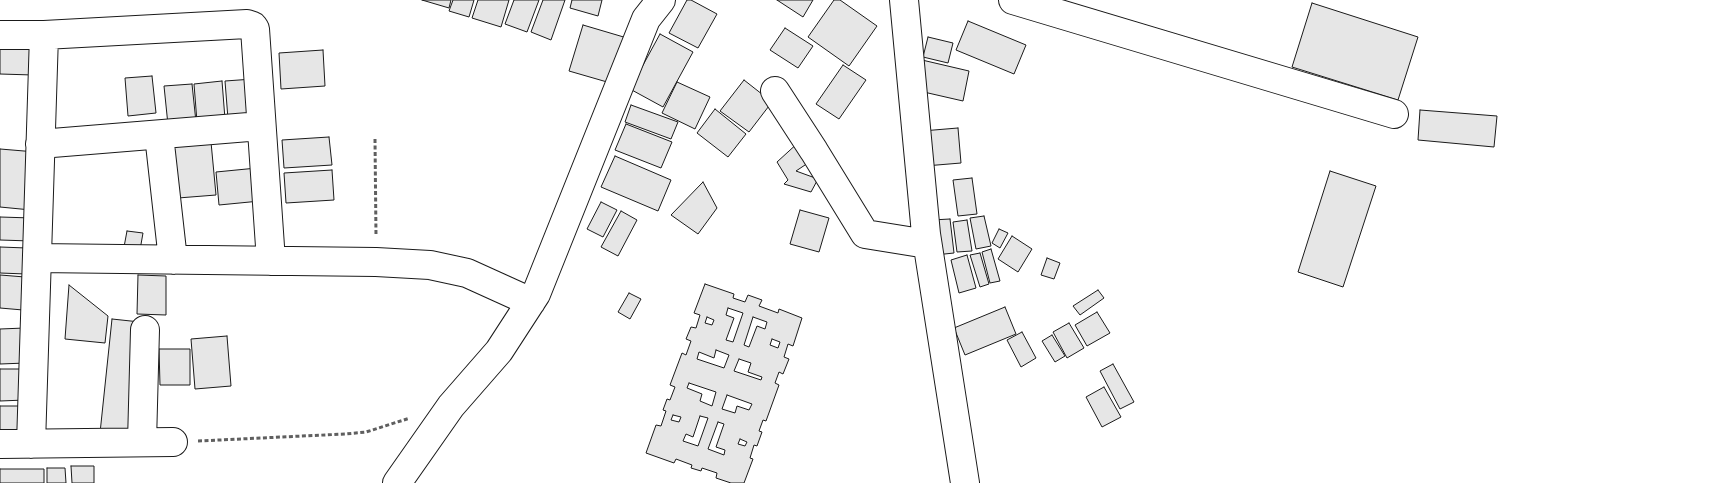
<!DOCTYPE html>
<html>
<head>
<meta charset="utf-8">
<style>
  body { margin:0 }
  canvas { display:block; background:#fff }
</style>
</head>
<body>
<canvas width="1722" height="483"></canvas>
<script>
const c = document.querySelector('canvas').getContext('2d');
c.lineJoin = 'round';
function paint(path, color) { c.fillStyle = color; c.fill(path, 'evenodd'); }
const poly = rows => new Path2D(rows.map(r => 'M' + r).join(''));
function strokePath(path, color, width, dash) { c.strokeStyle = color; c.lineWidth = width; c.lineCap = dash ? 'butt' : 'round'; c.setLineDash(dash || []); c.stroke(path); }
const building = poly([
  [422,0,451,0,449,8,422,0],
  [453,0,474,0,469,17,449,11,453,0],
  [478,0,509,0,501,27,472,18,478,0],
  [514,0,539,0,527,32,505,24,514,0],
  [543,0,565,0,551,40,531,32,543,0],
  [572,0,602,0,598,16,570,8,572,0],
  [687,0,691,0,717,14,698,48,669,33,687,0],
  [777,0,813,0,803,17,777,0],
  [834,0,840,0,877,26,849,66,808,37,834,0],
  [1312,3,1418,37,1398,100,1292,67,1312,3],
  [968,21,1026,45,1014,74,956,50,968,21],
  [583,25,627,38,614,84,569,71,583,25],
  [785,28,813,46,798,68,770,50,785,28],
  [660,34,693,52,663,107,630,89,660,34],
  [928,37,953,43,948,63,923,57,928,37],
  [0,45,34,46,33,75,0,74,0,45],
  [323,50,325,86,281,89,279,53,323,50],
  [922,60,969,71,963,101,915,90,922,60],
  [843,65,866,80,839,119,816,104,843,65],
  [152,76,156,113,128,116,125,78,152,76],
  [253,79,256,117,228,119,225,81,253,79],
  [744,80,772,102,749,132,720,111,744,80],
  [222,81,225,119,197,122,194,84,222,81],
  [677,82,710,97,695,129,662,113,677,82],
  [192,84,196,122,168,125,164,86,192,84],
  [631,105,678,122,671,139,625,122,631,105],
  [715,109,746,134,728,157,697,133,715,109],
  [1420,110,1497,116,1494,147,1418,140,1420,110],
  [626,124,672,142,661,168,615,150,626,124],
  [958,128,961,163,925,166,922,131,958,128],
  [329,137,332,165,284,168,282,140,329,137],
  [800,141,808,163,796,171,818,179,811,192,784,184,788,180,777,162,800,141],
  [211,142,216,195,178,198,173,145,211,142],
  [0,149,36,152,31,210,0,207,0,149],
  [615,156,671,180,658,211,601,187,615,156],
  [257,168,260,201,219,205,216,172,257,168],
  [332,170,334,200,286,203,284,173,332,170],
  [1330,171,1376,186,1343,287,1298,272,1330,171],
  [972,178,977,214,958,216,953,180,972,178],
  [703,182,717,208,698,234,671,215,703,182],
  [601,202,617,210,603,237,587,229,601,202],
  [800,210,829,218,819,252,790,244,800,210],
  [621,211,637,220,618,256,601,247,621,211],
  [984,216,991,246,976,249,970,218,984,216],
  [0,217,32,218,31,241,0,240,0,217],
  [950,219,954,253,935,255,932,220,950,219],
  [967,220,972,251,957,252,953,222,967,220],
  [999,229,1008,233,1000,248,992,243,999,229],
  [127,231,143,233,140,250,124,247,127,231],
  [1012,236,1032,249,1018,272,998,259,1012,236],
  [0,247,27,248,26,274,0,273,0,247],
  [991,249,1000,281,990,283,982,252,991,249],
  [980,253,989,284,980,287,970,255,980,253],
  [967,255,976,288,959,293,951,260,967,255],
  [1047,258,1060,263,1054,279,1041,275,1047,258],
  [0,275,25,277,23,310,0,308,0,275],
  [138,275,166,276,166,315,137,314,138,275],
  [705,284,734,294,733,298,745,302,748,295,762,300,759,306,778,313,779,309,802,318,793,346,788,344,784,357,789,359,783,374,779,372,775,383,779,385,766,421,763,420,759,431,762,432,757,446,754,445,750,458,753,459,744,483,731,483,716,478,717,473,702,468,701,471,691,468,692,465,676,459,674,463,646,453,656,425,661,426,666,411,663,410,667,399,670,400,675,387,670,385,682,353,686,355,691,341,686,339,691,327,696,328,700,315,694,313,705,284],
  [728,308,743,313,733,342,726,340,734,318,726,315,728,308],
  [707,317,714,320,712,325,705,323,707,317],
  [753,317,767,322,765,329,757,326,749,347,744,345,753,317],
  [772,339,780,342,778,348,770,345,772,339],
  [716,350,729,355,724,368,697,359,699,352,714,358,716,350],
  [739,359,751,363,748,372,762,377,761,380,734,371,739,359],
  [689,383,716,392,712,406,700,401,702,394,687,388,689,383],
  [727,395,752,404,749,410,737,406,735,413,722,409,727,395],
  [673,415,681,417,679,422,671,420,673,415],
  [700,416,708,418,698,446,683,441,686,434,693,437,700,416],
  [718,422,724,424,716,447,725,450,724,455,708,449,718,422],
  [740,439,747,442,745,446,738,444,740,439],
  [69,285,108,316,105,343,65,339,69,285],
  [1098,290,1104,298,1080,315,1073,306,1098,290],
  [629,293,641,299,630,319,618,312,629,293],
  [1005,307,1016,334,965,355,954,328,1005,307],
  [1097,312,1110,333,1087,346,1075,325,1097,312],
  [112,319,140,322,129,436,100,433,112,319],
  [1069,323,1084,348,1067,358,1053,332,1069,323],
  [25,328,26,363,0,364,0,329,25,328],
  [1022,332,1036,358,1021,367,1007,340,1022,332],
  [1052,335,1065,356,1055,362,1042,341,1052,335],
  [227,336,231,386,195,389,191,339,227,336],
  [159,349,190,349,190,385,160,385,159,349],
  [1113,364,1134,402,1120,409,1100,371,1113,364],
  [0,369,25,369,25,400,0,401,0,369],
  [1104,387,1121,417,1102,427,1086,397,1104,387],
  [0,406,27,406,28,436,0,436,0,406],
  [71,466,94,466,94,483,72,483,71,466],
  [47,468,65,468,66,483,47,483,47,468],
  [0,469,44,469,44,483,0,483,0,469]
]);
paint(building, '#e6e6e6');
strokePath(building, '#1a1a1a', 1);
const minor = poly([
  [904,0,926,234,965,483],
  [1013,0,1394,114],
  [0,35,44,35,247,24,253,26,255,29,271,261],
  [775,91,814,151,865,234,927,244],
  [159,135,173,260],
  [40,144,261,126],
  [37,258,376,262,430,265,467,273,531,302],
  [142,442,145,330],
  [0,444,173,442],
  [31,444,44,35],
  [397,483,451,406,499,351,536,294,646,19,661,0]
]);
strokePath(minor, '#1a1a1a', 30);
strokePath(poly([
  [375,139,376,236],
  [198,441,345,434,366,432,410,418]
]), '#5f5f5f', 3, [4, 2.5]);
strokePath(minor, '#fff', 28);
</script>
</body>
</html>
